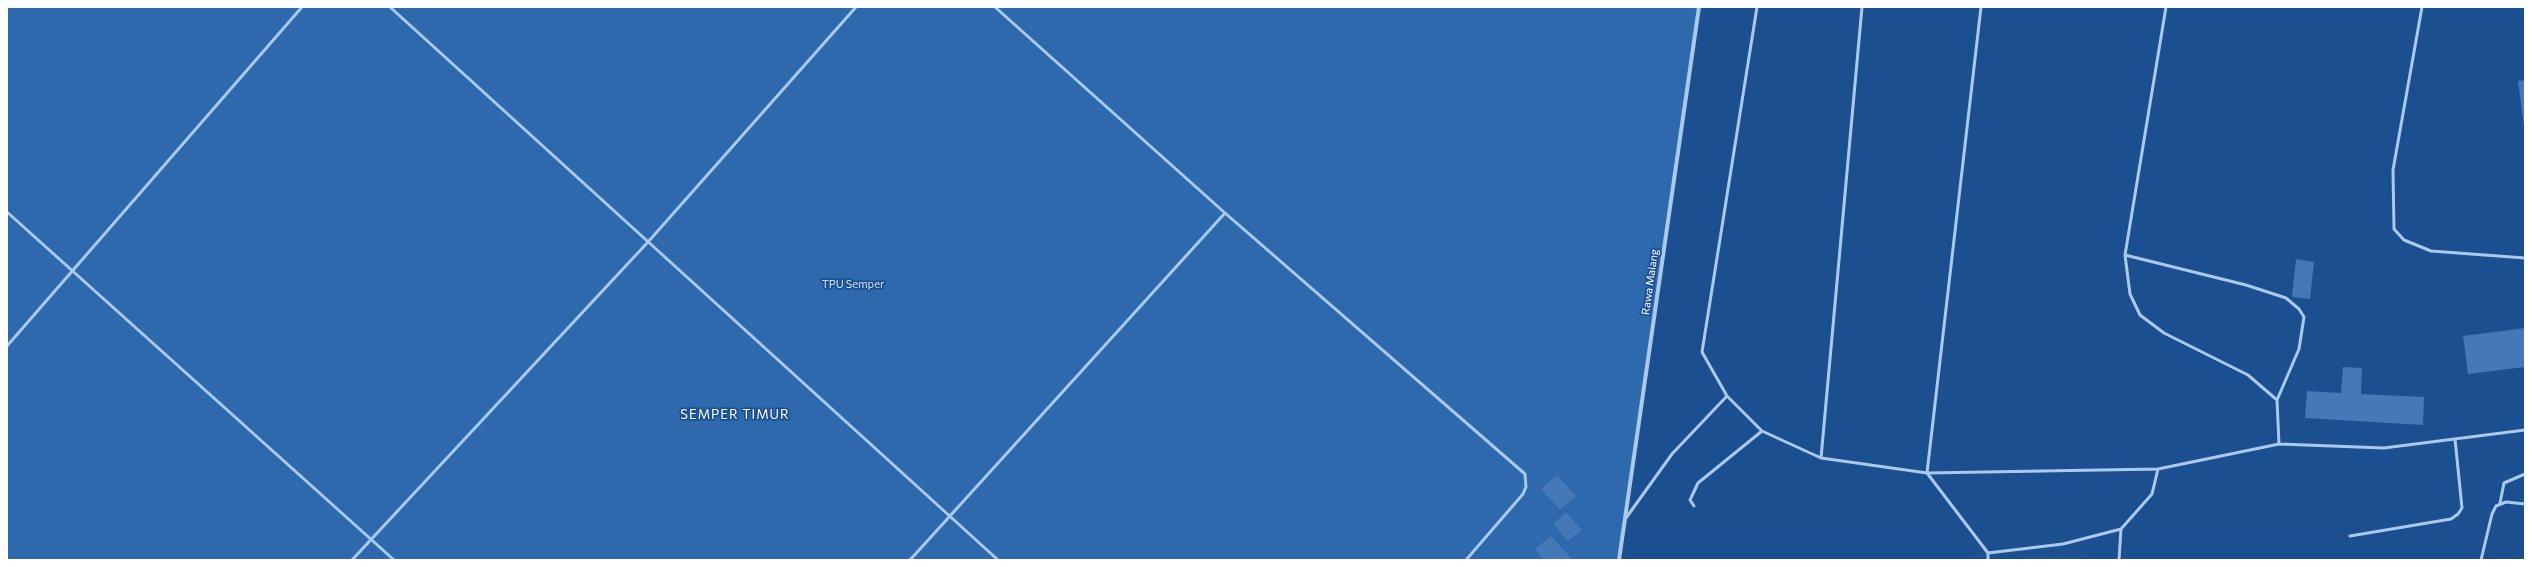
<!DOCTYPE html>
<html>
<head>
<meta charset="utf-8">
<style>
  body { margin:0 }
  #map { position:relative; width:2532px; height:567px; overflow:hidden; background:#1b4f8f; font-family:Commissioner,sans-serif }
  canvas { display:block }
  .frame { position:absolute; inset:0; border:8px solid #fff; pointer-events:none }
</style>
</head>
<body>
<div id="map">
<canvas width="2532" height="567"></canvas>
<div class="frame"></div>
</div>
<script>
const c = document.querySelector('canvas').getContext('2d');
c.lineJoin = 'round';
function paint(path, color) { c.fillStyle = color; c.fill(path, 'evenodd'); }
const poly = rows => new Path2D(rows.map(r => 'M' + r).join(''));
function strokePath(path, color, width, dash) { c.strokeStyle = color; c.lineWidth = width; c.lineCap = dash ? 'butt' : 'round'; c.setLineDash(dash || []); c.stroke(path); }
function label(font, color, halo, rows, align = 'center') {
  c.font = font + ' Commissioner,sans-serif'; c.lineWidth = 3.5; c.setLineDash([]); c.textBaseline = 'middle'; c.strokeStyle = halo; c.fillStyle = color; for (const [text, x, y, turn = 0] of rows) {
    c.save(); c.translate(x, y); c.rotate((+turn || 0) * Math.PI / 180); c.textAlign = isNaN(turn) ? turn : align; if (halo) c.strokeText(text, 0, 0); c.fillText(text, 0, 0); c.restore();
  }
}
paint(poly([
  [7,7,1699,7,1619,560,7,560]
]), '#2e69ad');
paint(poly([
  [2525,80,2525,127,2524,127,2518,81],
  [2296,259,2314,262,2310,299,2292,297],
  [2525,328,2525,367,2468,374,2463,336],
  [2343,367,2362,368,2361,394,2424,397,2423,425,2305,418,2307,391,2341,393],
  [1557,475,1576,496,1560,510,1541,489],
  [1566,512,1582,530,1568,541,1553,524],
  [1551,536,1573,560,1544,560,1535,549]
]), '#4478b7');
strokePath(poly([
  [390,7,998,560],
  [995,7,1225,213,1525,474,1526,487,1523,494,1466,560],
  [1757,7,1702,352,1727,396,1762,431,1821,458,1927,473,2158,469,2279,444,2384,448,2525,430],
  [1981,7,1927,473,1988,553,1988,560],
  [2166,7,2125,255,2130,294,2140,315,2164,333,2248,375,2277,400,2279,444],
  [2422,7,2393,170,2394,229,2404,240,2431,251,2525,258],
  [7,212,394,560],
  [2125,255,2246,285,2286,298,2299,309,2304,317,2299,349,2277,400],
  [7,346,302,7],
  [1821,458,1862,7],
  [2500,503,2504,483,2525,474],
  [1694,506,1690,500,1698,483,1762,431],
  [1626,518,1672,454,1727,396],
  [2350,536,2451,519,2458,514,2462,508,2455,439],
  [1988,553,2063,544,2121,529,2152,494,2158,469],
  [352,560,648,242,856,7],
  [910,560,1225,213],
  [2119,560,2121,529],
  [2481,560,2492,514,2496,506,2506,502,2525,504]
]), '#a9c9ee', 3);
strokePath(poly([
  [1619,560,1699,7]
]), '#a9c9ee', 4);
label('11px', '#fff', '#1b4f8f', [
  ["Rawa Malang",1650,282,-82]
]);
label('11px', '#cfe3fa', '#1b4f8f', [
  ["TPU Semper",853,284]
]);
c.letterSpacing = '1px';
label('13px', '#fff', '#1b4f8f', [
  ["SEMPER TIMUR",735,415]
]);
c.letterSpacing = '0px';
</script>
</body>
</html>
